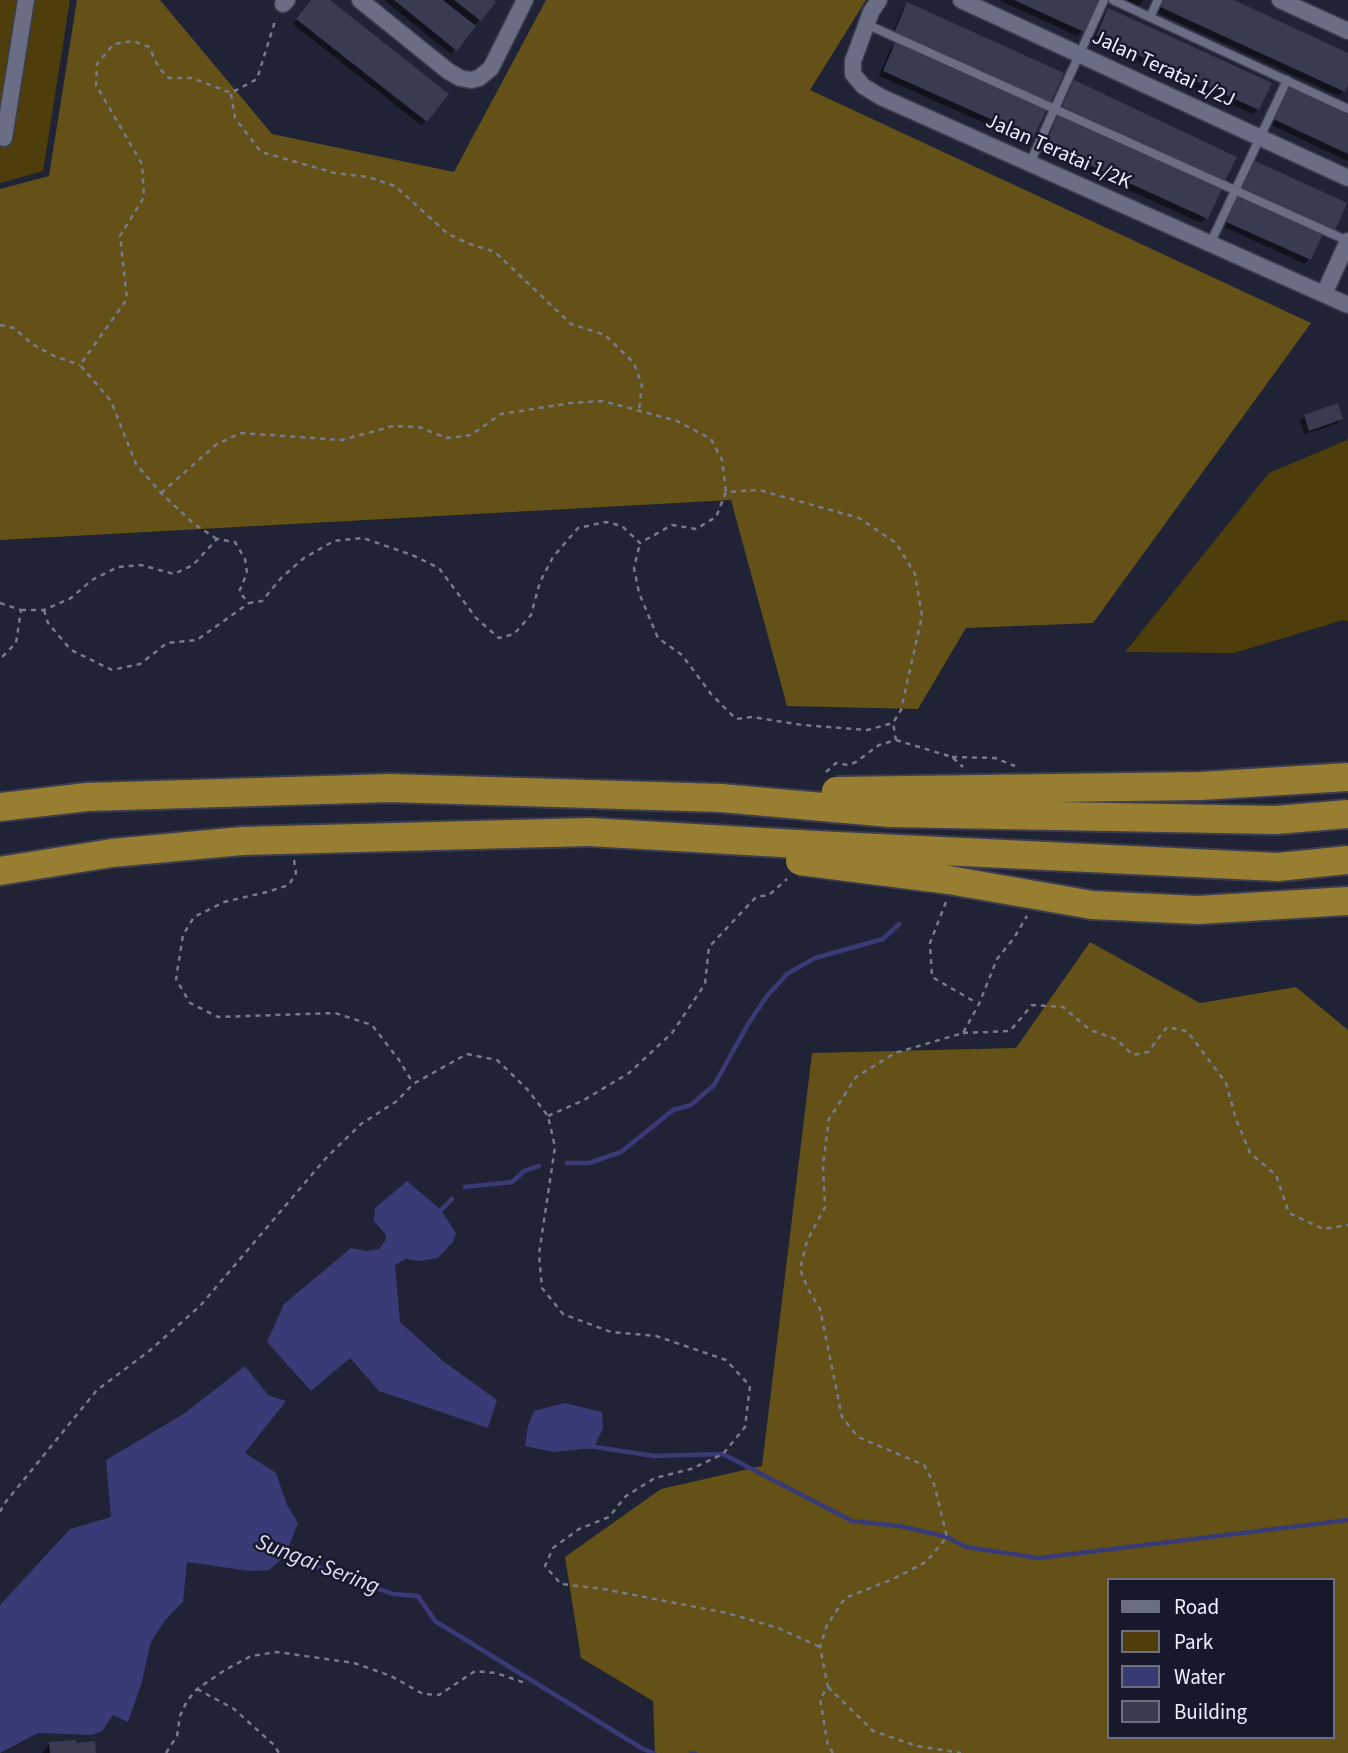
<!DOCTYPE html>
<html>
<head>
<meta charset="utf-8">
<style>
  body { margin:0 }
  #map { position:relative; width:1348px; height:1753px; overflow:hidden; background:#202235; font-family:"Source Sans 3",sans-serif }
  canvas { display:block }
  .legend { position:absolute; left:1107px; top:1578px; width:228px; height:161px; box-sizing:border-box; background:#17182b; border:2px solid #6d6e7f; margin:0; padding:9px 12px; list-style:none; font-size:21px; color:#edf0fd }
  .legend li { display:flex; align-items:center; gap:14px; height:35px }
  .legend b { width:35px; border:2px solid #6d6e7f }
</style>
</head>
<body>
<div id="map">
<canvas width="1348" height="1753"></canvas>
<ul class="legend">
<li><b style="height:9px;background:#6a6e85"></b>Road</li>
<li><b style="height:19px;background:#4d3e0b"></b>Park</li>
<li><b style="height:19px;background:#393b76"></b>Water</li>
<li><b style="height:19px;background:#393b50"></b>Building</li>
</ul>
</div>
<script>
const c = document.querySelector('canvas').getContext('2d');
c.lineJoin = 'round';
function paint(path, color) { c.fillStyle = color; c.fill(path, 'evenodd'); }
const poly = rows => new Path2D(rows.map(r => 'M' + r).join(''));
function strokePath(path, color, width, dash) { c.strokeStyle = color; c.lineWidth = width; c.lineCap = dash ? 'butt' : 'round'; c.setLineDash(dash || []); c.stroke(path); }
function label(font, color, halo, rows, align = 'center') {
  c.font = font + ' "Source Sans 3",sans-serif'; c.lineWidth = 5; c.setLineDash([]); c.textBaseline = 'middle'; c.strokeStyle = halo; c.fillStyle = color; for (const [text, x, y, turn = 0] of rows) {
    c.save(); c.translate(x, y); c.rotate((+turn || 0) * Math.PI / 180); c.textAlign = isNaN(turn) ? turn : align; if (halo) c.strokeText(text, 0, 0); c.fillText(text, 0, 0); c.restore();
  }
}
paint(poly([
  [0,0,70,0,43,171,0,183],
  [1348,437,1348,622,1343,620,1234,653,1125,652,1269,473,1347,440]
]), '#4d3e0b');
paint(poly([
  [77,0,160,0,272,134,454,172,546,0,866,0,810,90,1311,323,1093,623,966,628,918,709,787,706,731,500,0,540,0,189,49,176],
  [1090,942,1200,1003,1296,987,1348,1030,1348,1753,655,1753,653,1701,581,1658,565,1557,661,1489,762,1466,812,1053,1016,1048],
  [1108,1580,1332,1580,1332,1737,1108,1737]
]), '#645117');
paint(poly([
  [407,1181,441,1210,456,1233,453,1242,438,1258,419,1261,406,1259,395,1265,400,1322,443,1361,497,1400,488,1428,379,1391,350,1358,311,1391,267,1342,284,1304,351,1248,366,1251,379,1249,385,1241,386,1235,374,1221,375,1208],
  [245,1366,268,1395,286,1401,245,1453,276,1473,287,1505,298,1523,285,1556,269,1570,250,1571,187,1562,183,1602,165,1620,151,1642,141,1685,128,1722,113,1715,102,1731,92,1735,38,1733,0,1753,0,1605,70,1529,111,1517,106,1460,185,1413],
  [565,1403,602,1412,603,1428,594,1448,553,1452,525,1446,528,1426,534,1411]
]), '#393b76');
paint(poly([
  [312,0,327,0,426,121,421,125,293,24],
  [384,0,491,0,494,2,451,54],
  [999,0,1091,0,1082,31,1077,36],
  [1124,0,1144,0,1138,7],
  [1159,0,1230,0,1348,55,1348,81,1343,91,1339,96,1154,11],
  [908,4,1032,137,1027,142,879,76,891,48,898,41,890,38,903,9],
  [1109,10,1258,109,1253,114,1092,41,1104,15],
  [1074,82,1223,182,1217,188,1206,218,1201,223,1041,150,1054,122,1059,117,1143,155,1145,152,1058,111,1070,87],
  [1286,88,1348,116,1348,161,1267,123],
  [1231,201,1332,232,1327,237,1321,234,1309,259,1305,264,1220,225],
  [1305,416,1341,419,1336,424,1305,434,1300,421],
  [49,1744,74,1745,94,1753,42,1753]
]), '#0007');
strokePath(poly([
  [567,1163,589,1163,621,1152,673,1110,691,1105,714,1085,750,1021,767,996,787,974,815,958,883,939,899,924],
  [465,1187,512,1182,524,1171,539,1166],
  [438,1213,452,1199],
  [589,1446,654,1456,723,1454,852,1521,900,1526,947,1537,966,1547,1039,1558,1348,1520],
  [281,1554,393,1594,418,1596,435,1621,643,1749,654,1753],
  [691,1753,695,1753]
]), '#393b76', 4.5);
paint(poly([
  [311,0,330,0,449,94,427,122,296,19],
  [394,0,443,0,476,26,457,51],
  [454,0,493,0,496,2,481,21],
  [1014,0,1095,0,1098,1,1084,32],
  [1161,0,1234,0,1348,53,1348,85,1345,92,1158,6],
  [907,2,1064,73,1050,104,894,33],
  [1108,8,1272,83,1259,110,1096,36],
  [896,41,1047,109,1033,138,883,71],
  [1074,80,1237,157,1224,183,1062,106],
  [1286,85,1348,115,1348,154,1271,118],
  [1058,115,1222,189,1208,219,1045,145],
  [1251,159,1347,203,1334,233,1237,189],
  [1236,194,1323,234,1311,260,1224,221],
  [1338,403,1343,419,1309,431,1304,415],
  [76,1740,76,1743,95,1741,96,1753,50,1753,49,1742]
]), '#393b50');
const lane = poly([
  [1113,0,1348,109],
  [1150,17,1158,0],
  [866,24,1348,241],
  [1030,163,1104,0],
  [1210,244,1287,80]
]);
const street = poly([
  [360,0,448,71,460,78,471,80,479,78,491,68,525,0],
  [879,0,871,12,853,61,853,74,863,86,881,97,1348,305],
  [961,0,1348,178],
  [1280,0,1348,31],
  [283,4,287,0],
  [4,138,26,0],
  [1324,294,1348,241]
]);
const highway = poly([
  [0,807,87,797,390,788,721,798],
  [0,871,112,853,242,841,589,832],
  [1092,905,1198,910,1348,901]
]);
strokePath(lane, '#3c3d4e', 11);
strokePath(street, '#3c3d4e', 19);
strokePath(highway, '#3c3d4e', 32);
strokePath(poly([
  [231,94,235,118,261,152,335,173,368,177,395,186,448,234,470,244,495,252,571,324,605,335,634,363,642,386,639,410],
  [0,325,14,328,32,344,54,356,80,365],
  [161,493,217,444,241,433,342,440,393,426,419,427,447,438,471,435,501,414,571,403,603,401,677,421,711,439,722,460,726,492],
  [217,539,194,524,161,493,136,464,111,401,80,365,127,299,120,236,144,197,142,164,96,85,97,64,114,44,133,41,149,47,159,68,169,78,192,78,231,93,257,79,276,18],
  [0,603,21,610,16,643,0,659],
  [21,610,44,610,71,598,92,580,118,567,141,565,174,574,193,565,217,539,235,542,245,559,247,573,239,592,249,603,262,601,282,577,304,558,334,541,363,538,412,555,439,568,476,618,499,638,514,634,531,615,540,582,553,557,578,528,606,522,622,526,640,543,672,525,696,529,716,517,726,492,759,490,859,518,896,543,915,574,922,616,901,710,893,723,867,730,802,725,752,717,736,719,711,694,682,655,658,638,639,593,634,568,640,543],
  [44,610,48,623,71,650,112,670,140,664,167,643,197,640,249,603],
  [896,740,952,757,963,767],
  [952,757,995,758,1015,766],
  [826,772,836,763,848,765,856,762,879,745,896,740,893,723],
  [294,860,296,873,289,885,267,892,224,902,194,917,183,935,176,979,190,1003,218,1017,335,1013,372,1025,399,1060,413,1083],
  [946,902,930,943,932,977,977,1003],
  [963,1033,1010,1031,1032,1005,1063,1007,1090,1030,1116,1039,1133,1055,1148,1052,1167,1027,1187,1031,1226,1083,1236,1119,1250,1153,1276,1175,1289,1213,1323,1229,1348,1225],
  [548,1116,584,1100,629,1073,672,1033,705,984,709,947,756,897,769,895,787,879],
  [0,1512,4,1504,97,1390,148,1352,200,1306,326,1158,361,1124,397,1101,413,1084,467,1054,497,1060,527,1089,548,1116,555,1147,539,1254,542,1288,563,1314,611,1332,656,1336,726,1360,750,1386,745,1427,723,1454,691,1469,655,1478,626,1496,609,1517,579,1529,553,1548,545,1566,561,1584,603,1589,727,1613,778,1628,820,1647],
  [828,1687,873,1731,917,1746,961,1753],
  [197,1689,234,1709,274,1745,279,1753],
  [166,1753,177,1736,180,1716,187,1701,197,1689,225,1670,251,1656,277,1652,354,1663,391,1676,423,1694,439,1695,475,1671,496,1673,528,1684],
  [833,1753,828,1746,820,1699,828,1687,820,1647,827,1625,845,1598,893,1579,926,1562,947,1537,934,1484,924,1465,858,1437,842,1417,820,1309,808,1289,800,1269,807,1241,825,1207,823,1165,829,1119,856,1077,895,1053,963,1033,979,1004,997,959,1014,938,1027,916]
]), '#787b8b', 2.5, [5, 5]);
strokePath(lane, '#6a6e85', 8);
strokePath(street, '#6a6e85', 16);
strokePath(highway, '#977e30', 28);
const highwayBridge = poly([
  [836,791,1200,786,1348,777],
  [721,798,890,813,1276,820,1348,814],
  [589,832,816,845,1278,867,1348,860],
  [800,861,949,880,1092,905]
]);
strokePath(highwayBridge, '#3c3d4e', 32, []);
strokePath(highwayBridge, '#977e30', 28);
label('21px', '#edf0fd', '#17182b', [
  ["Jalan Teratai 1/2J",1163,70,25],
  ["Jalan Teratai 1/2K",1058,153,24]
]);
label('italic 23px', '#dbdef1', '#17182b', [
  ["Sungai Sering",317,1566,21]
]);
</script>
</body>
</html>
